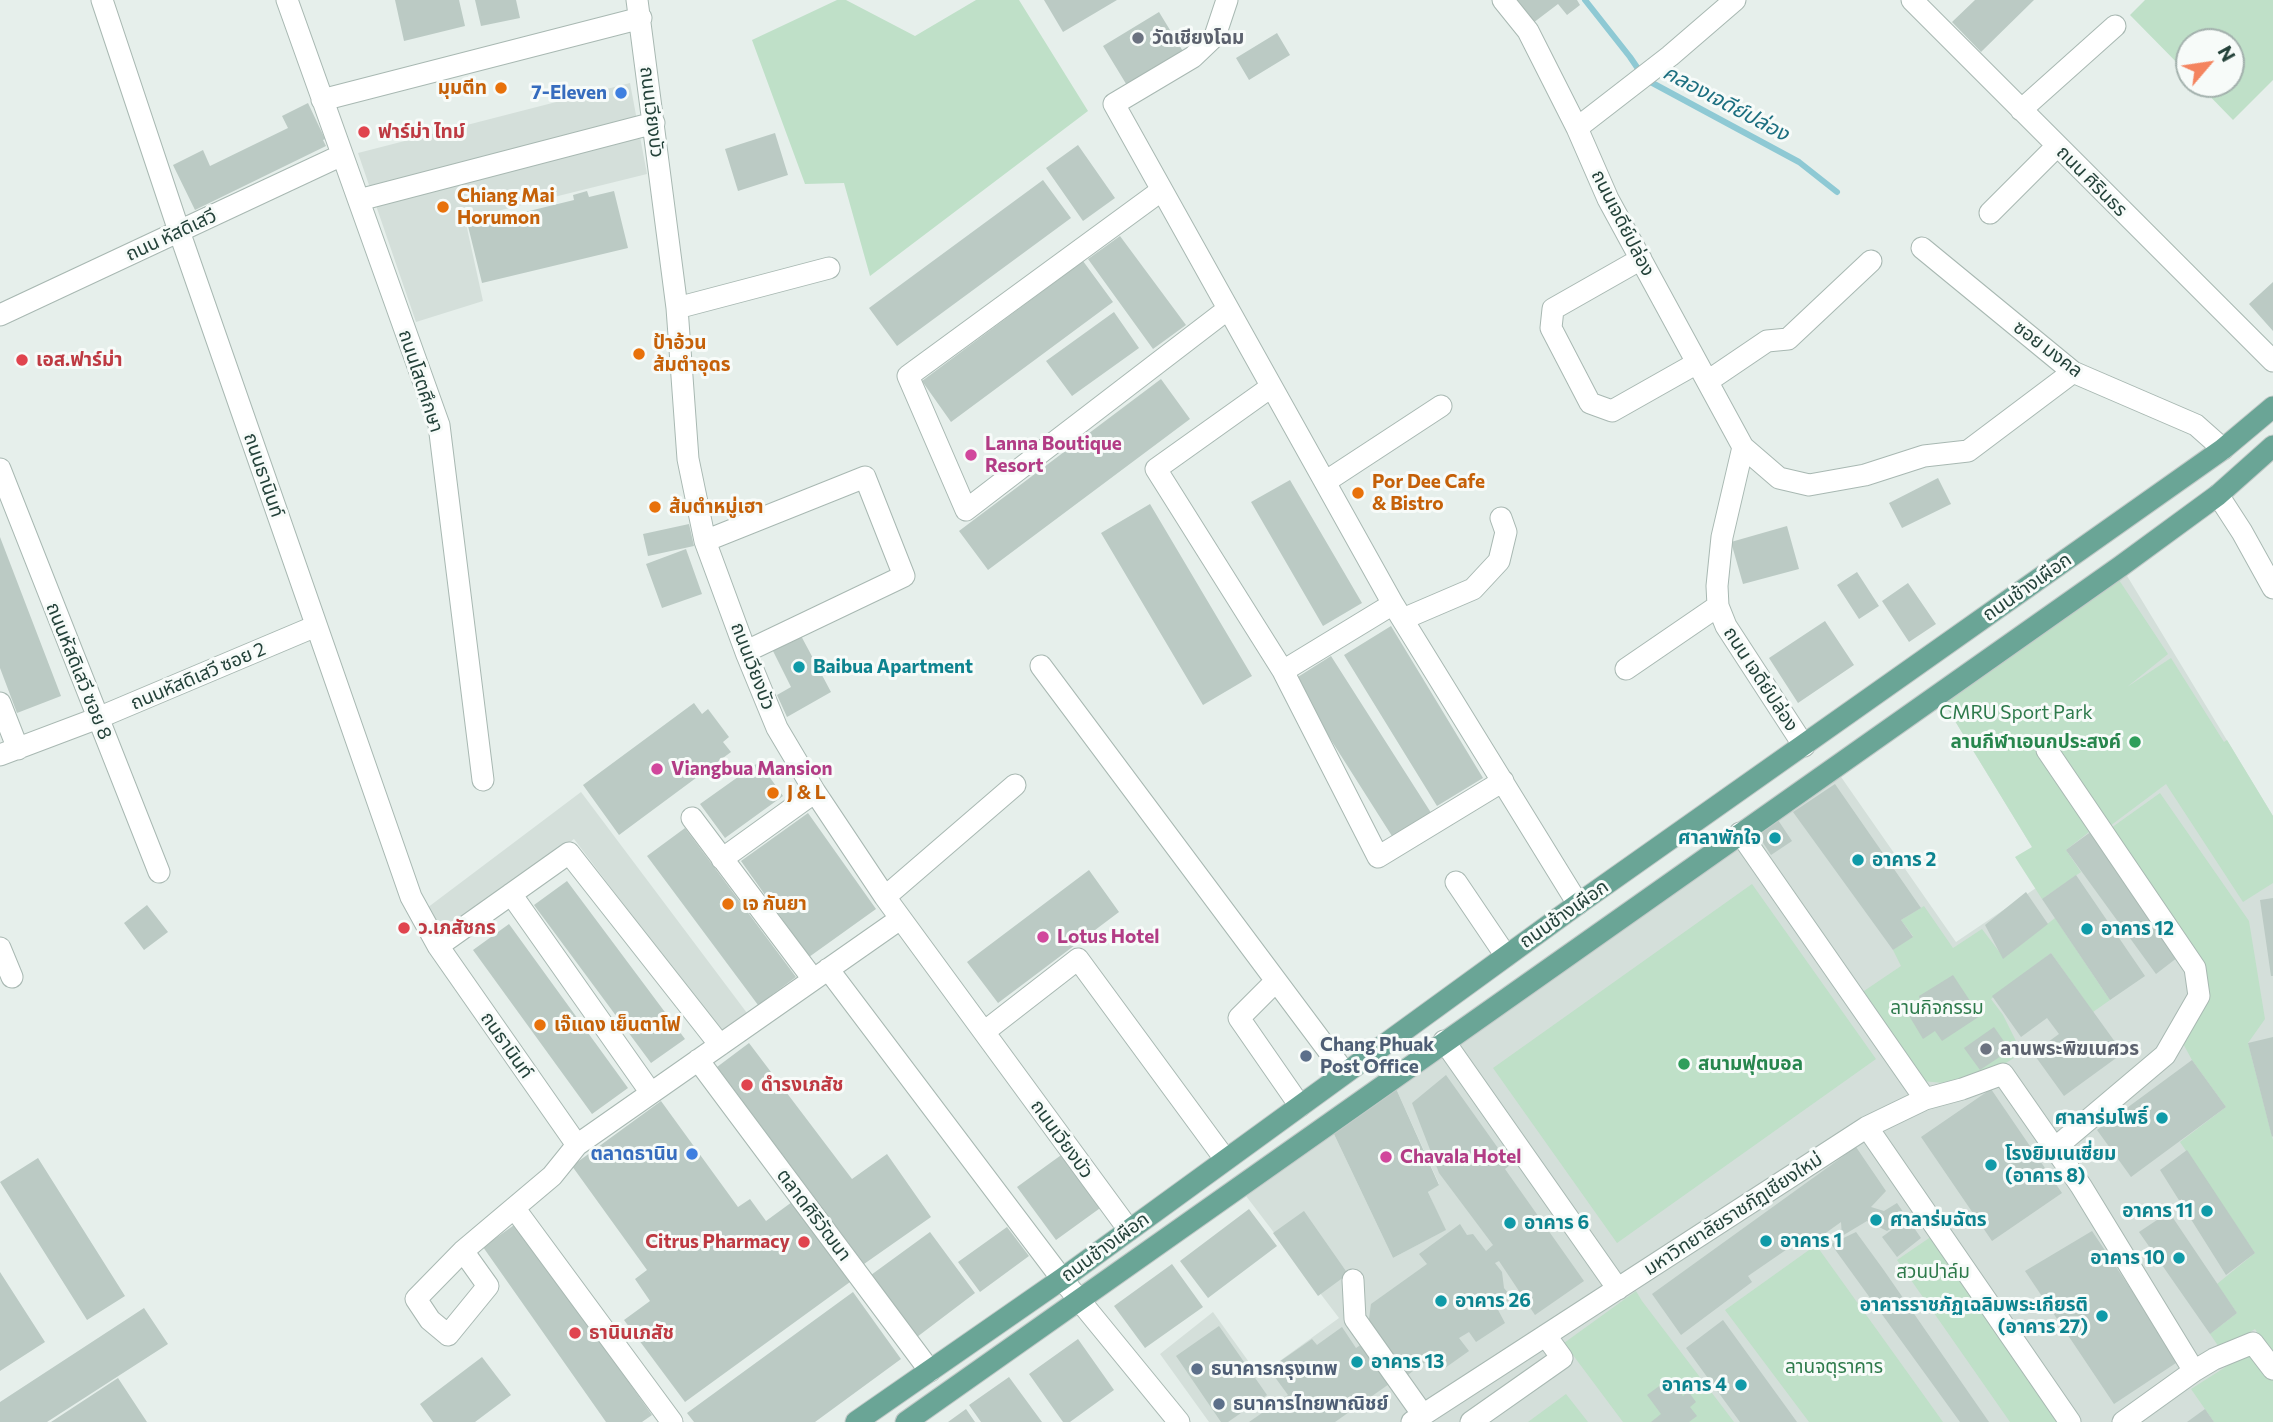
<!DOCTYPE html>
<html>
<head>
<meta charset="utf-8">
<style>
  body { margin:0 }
  #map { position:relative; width:2273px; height:1422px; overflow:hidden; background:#e6efeb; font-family:Commissioner,sans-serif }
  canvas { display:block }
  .north { position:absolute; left:2175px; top:28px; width:70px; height:70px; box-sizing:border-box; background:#f7fbf9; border:2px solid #a3b1ad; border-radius:50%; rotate:61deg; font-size:19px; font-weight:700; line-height:28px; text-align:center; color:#24423a }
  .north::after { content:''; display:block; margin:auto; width:24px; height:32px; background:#f4845f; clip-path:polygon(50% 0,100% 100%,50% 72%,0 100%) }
</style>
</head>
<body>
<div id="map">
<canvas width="2273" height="1422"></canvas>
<div class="north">N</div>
</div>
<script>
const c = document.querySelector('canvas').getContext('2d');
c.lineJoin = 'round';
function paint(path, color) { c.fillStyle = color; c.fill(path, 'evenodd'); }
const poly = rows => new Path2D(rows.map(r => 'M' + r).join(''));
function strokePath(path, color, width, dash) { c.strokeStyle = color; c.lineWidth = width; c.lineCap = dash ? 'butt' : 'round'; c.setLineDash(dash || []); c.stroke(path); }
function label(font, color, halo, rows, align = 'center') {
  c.font = font + ' Commissioner,"Noto Sans Thai",sans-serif'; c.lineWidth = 6; c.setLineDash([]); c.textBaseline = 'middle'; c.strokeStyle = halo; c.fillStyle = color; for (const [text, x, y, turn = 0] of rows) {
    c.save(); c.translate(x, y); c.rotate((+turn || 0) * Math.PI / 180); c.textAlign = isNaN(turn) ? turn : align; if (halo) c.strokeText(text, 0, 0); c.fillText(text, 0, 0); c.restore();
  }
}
paint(poly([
  [630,83,647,174,465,219,483,301,416,322,358,153],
  [2121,566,2273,816,2273,1422,1209,1422,1160,1354,1213,1312,1259,1376,1339,1318,1243,1192,1332,1130,1393,1258,1445,1230,1428,1192,1439,1184,1394,1084,1839,774,1956,942,2036,888,2032,847,1944,703],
  [581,792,747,1013,721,1033,574,839,447,934,427,908]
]), '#d4dfda');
paint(poly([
  [837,0,846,0,915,36,976,0,1019,0,1088,111,870,276,844,183,805,184,752,40],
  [2145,0,2273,0,2273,80,2233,120,2198,84,2231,84,2231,42,2189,42,2189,75,2130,15],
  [2119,580,2168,654,2127,687,2171,658,2224,742,2227,740,2273,816,2273,883,2243,902,2166,784,2106,829,2098,825,2066,850,2081,872,2042,899,2015,857,2032,847,1944,703],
  [2160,793,2249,921,2265,1019,2248,1043,2273,1140,2273,1356,2255,1329,2221,1350,2210,1334,2237,1313,2217,1284,2255,1253,2180,1142,2226,1107,2192,1060,2180,1038,2199,996,2104,833],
  [1752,884,1876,1059,1617,1243,1493,1068],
  [1924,906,1953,948,1982,929,2004,958,2055,918,2110,1000,2093,1012,2051,953,1991,999,2003,1015,2022,1053,2001,1066,1954,1084,1922,1081,1861,993,1901,966,1893,950,1913,936,1901,920],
  [1935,1234,2065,1422,2010,1422,1897,1260],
  [1816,1245,1905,1369,1943,1422,1809,1422,1725,1310],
  [1636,1291,1642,1301,1734,1422,1623,1422,1614,1410,1564,1343],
  [2246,1354,2255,1354,2273,1380,2273,1422,2214,1422,2191,1389],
  [1566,1394,1588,1422,1528,1422]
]), '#bfe0c8');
strokePath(poly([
  [1585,0,1630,57,1645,79,1799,162,1837,192]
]), '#8ec9d4', 6);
paint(poly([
  [395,0,459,0,465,26,404,41],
  [475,0,516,0,520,18,481,26],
  [1044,0,1117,0,1063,32],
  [1516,0,1577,0,1580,5,1567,15,1558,4,1533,23],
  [1975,0,2034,0,1981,52,1952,22],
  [1159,12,1184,53,1128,87,1103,46],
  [1277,33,1290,55,1249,80,1236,58],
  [308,103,325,139,323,140,326,146,195,210,173,165,203,150,210,166,288,128,282,116],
  [775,133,788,175,738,191,725,149],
  [1078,145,1115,198,1083,221,1046,168],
  [1043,180,1071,218,897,346,869,308],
  [587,191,589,197,614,191,628,248,482,283,468,226,574,200,573,195],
  [1120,236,1186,325,1153,349,1088,259],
  [1083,261,1113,302,951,422,922,381],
  [2273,282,2273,331,2249,304],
  [1114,312,1139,348,1072,396,1046,361],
  [1161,379,1190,419,988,570,959,531],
  [1938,478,1951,504,1902,528,1889,503],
  [1290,480,1362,603,1323,626,1251,502],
  [1150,504,1252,676,1203,705,1101,533],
  [689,524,694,546,648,556,643,534],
  [1787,526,1799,569,1743,584,1731,542],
  [0,537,61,696,17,713,0,668],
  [686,549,702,594,662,608,646,564],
  [1857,572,1879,606,1859,619,1837,585],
  [1908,583,1936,624,1909,642,1882,601],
  [1825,621,1854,665,1798,703,1769,658],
  [1391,626,1483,778,1437,806,1344,655],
  [799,632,831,692,787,717,777,695,791,687,771,647],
  [1331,656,1435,819,1397,844,1293,680],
  [694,703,702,714,708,709,729,737,723,742,731,752,619,835,583,785],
  [759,762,783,796,725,838,700,804],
  [1835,784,1921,908,1901,920,1913,937,1893,950,1793,812],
  [808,813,876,909,809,957,741,861],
  [1778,820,1792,841,1771,855,1758,835],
  [685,828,796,977,758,1005,647,856],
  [2092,831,2182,954,2156,974,2066,850],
  [1089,870,1119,912,998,1003,967,962],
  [2076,875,2145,976,2110,1000,2042,899],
  [567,881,685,1039,651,1063,534,905],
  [2026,892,2048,924,2003,959,1985,925],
  [2273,898,2273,976,2271,976,2260,900],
  [147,905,168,932,144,950,124,923],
  [509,924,628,1088,592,1114,473,950],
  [2051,953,2123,1053,2064,1096,2033,1053,2059,1034,2047,1018,2021,1037,1992,996],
  [1953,975,1980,1016,1942,1041,1935,1031,1923,1039,1908,1014,1921,1005,1919,996],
  [1994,1027,2010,1050,1980,1070,1964,1048],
  [2273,1037,2273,1136,2272,1137,2248,1043],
  [749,1043,852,1179,887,1154,931,1217,864,1264,717,1067],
  [2192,1060,2226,1107,2131,1177,2097,1130],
  [1446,1075,1510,1165,1505,1169,1584,1281,1535,1315,1499,1261,1495,1263,1502,1272,1504,1288,1512,1298,1497,1308,1505,1323,1476,1342,1469,1332,1459,1338,1469,1351,1445,1368,1436,1354,1405,1377,1368,1326,1371,1304,1427,1264,1419,1254,1460,1224,1467,1235,1473,1234,1486,1251,1493,1245,1439,1173,1412,1103],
  [1394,1084,1439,1185,1428,1192,1446,1230,1393,1258,1332,1130],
  [1991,1089,2062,1193,1992,1241,1921,1137],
  [661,1101,738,1207,750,1199,766,1221,792,1202,850,1282,685,1402,624,1320,650,1301,635,1279,647,1270,572,1166],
  [1856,1147,1886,1191,1871,1207,1884,1211,1897,1203,1921,1238,1897,1257,1882,1237,1905,1220,1887,1231,1867,1221,1842,1236,1841,1222,1816,1240,1796,1243,1748,1276,1752,1282,1681,1335,1652,1294],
  [2187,1150,2255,1253,2226,1275,2160,1170],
  [1064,1153,1103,1206,1056,1240,1017,1187],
  [38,1158,125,1296,87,1320,0,1182],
  [1249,1209,1277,1246,1208,1298,1180,1261],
  [1304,1211,1348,1274,1318,1296,1273,1233],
  [2169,1212,2237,1313,2210,1334,2139,1232],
  [517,1223,652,1415,642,1422,606,1422,483,1247],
  [1007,1227,1029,1256,980,1292,958,1262],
  [2092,1231,2179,1361,2114,1404,2025,1271],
  [930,1232,975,1293,917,1337,871,1275],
  [1856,1232,1883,1269,1989,1422,1960,1422,1831,1244],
  [1172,1264,1203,1307,1145,1348,1114,1306],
  [0,1272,45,1342,0,1371],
  [853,1292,901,1359,815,1422,694,1422,687,1413],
  [144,1308,168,1344,47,1422,0,1422,0,1402],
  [1723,1320,1797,1422,1740,1422,1686,1348],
  [1219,1326,1267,1395,1228,1422,1221,1422,1176,1356],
  [1342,1327,1356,1348,1365,1342,1392,1382,1335,1422,1249,1422,1288,1395,1269,1369,1312,1339,1317,1345],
  [1078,1339,1114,1390,1070,1422,1063,1422,1029,1374],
  [482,1357,511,1395,475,1422,433,1422,420,1404],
  [1009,1377,1042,1422,981,1422,969,1405],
  [118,1378,147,1422,51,1422],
  [1662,1384,1669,1392,1676,1387,1683,1396,1688,1391,1696,1402,1690,1407,1697,1416,1689,1422,1651,1422,1661,1414,1647,1395],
  [966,1409,975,1422,948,1422],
  [2205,1409,2214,1422,2187,1422]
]), '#bbcac4');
const minor = poly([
  [102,0,179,231,411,897,438,946,577,1145],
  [287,0,439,425,483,780],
  [637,0,677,308,688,459,705,541,747,655,777,728,815,792,885,897,1129,1230],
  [1227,0,1215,36,1193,57,1114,104,1393,604,1578,904],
  [1503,0,1528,31,1577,128,1608,199,1743,447,1779,478,1809,485,1865,475,1924,456,1968,451,2073,372],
  [1912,0,2273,361],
  [322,100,641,18],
  [2021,110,2115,26],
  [1577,128,1670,56,1735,0],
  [1162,190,908,376,966,510,1228,309],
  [359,200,654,123],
  [1990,213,2057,146],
  [1922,248,2073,372,2196,425,2223,449],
  [1641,259,1553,309,1551,328,1590,403,1612,411,1697,363],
  [677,308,829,268],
  [0,315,342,155],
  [1708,381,1767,341,1788,339,1871,261],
  [1271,387,1156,469,1283,671,1378,857,1503,781],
  [1743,447,1722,537,1717,586,1718,606,1726,626,1804,746],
  [0,469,159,872],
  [1325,482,1441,406],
  [2218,495,2242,532,2273,588],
  [705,541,865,477,904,576,747,651],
  [1403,619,1473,589,1499,561,1506,532,1501,518],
  [1041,666,1345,1073],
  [1626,669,1718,606],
  [1283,671,1393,604],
  [0,703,18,749],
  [2047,750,2195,968,2199,996,2165,1055,2055,1148],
  [0,755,98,718,316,626],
  [692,818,813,979],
  [1740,833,1925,1099],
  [722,859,815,792],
  [1456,882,1506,956],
  [511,894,651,1093],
  [885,897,1015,785],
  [438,946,569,853,720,1045],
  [0,948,12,977],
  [828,969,1062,1279,1179,1422],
  [1276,981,1239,1018,1300,1106],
  [984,1032,1078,959,1225,1159],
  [1444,1041,1618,1289],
  [698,1060,930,1371],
  [1867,1127,2070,1422],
  [515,1209,672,1422],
  [463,1251,488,1286,448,1335,430,1320,416,1299,463,1251,552,1176,577,1145,900,919],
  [1353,1280,1355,1319,1423,1415],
  [2194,1371,2214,1359,2253,1343,2273,1369],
  [1412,1422,1867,1127,1925,1099,1962,1089,2003,1074,2081,1186,2194,1371,2123,1422],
  [1471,1422,1562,1358,1546,1336]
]);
const major = poly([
  [856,1422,1062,1279,1578,904,2223,449,2273,407],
  [906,1422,2121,566,2218,495,2273,446]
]);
strokePath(minor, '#a8b8b2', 23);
strokePath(major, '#c2cac8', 23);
strokePath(minor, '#fff', 21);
strokePath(major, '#6aa596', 21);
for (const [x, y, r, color] of [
  [1138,38,7,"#6b7280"],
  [501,88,7,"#e8710a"],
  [621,93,7,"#3f7fe0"],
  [364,132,7,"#e0444e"],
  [443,207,7,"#e8710a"],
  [639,354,7,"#e8710a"],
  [22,360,7,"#e0444e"],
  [971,455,7,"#d1479c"],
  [1358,493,7,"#e8710a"],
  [655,507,7,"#e8710a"],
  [799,667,7,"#0f9aa8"],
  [2135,742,7,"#2e9e5b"],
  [657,769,7,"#d1479c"],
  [773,793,7,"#e8710a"],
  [1775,838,7,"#0f9aa8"],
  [1858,860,7,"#0f9aa8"],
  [728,904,7,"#e8710a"],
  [404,928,7,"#e0444e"],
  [2087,929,7,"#0f9aa8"],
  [1043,937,7,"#d1479c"],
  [540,1025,7,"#e8710a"],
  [1986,1049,7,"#6b7280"],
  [1306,1056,7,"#5c6f8a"],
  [1684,1064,7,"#2e9e5b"],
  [747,1085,7,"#e0444e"],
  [2162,1118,7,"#0f9aa8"],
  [692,1154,7,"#3f7fe0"],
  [1386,1157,7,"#d1479c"],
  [1991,1165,7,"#0f9aa8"],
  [2207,1211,7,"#0f9aa8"],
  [1876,1220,7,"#0f9aa8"],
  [1510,1223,7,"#0f9aa8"],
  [1766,1241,7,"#0f9aa8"],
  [804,1242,7,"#e0444e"],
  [2179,1258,7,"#0f9aa8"],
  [1441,1301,7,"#0f9aa8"],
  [2102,1316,7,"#0f9aa8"],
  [575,1333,7,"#e0444e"],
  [1357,1362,7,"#0f9aa8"],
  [1197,1369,7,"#5c6f8a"],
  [1741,1385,7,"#0f9aa8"],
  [1219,1404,7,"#5c6f8a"]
]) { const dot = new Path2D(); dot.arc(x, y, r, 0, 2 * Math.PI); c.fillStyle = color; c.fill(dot); strokePath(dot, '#f7fbf9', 2.5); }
label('bold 19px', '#5b616d', '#f7fbf9', [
  ["วัดเชียงโฉม",1152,38],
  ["ลานพระพิฆเนศวร",2000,1049]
], 'left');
label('bold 19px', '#c56008', '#f7fbf9', [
  ["มุมตีท",487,88,"right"],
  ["Chiang Mai",457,196],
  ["Horumon",457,218],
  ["ป้าอ้วน",653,343],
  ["ส้มตำอุดร",653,365],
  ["Por Dee Cafe",1372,482],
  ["& Bistro",1372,504],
  ["ส้มตำหมู่เฮา",669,507],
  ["J & L",787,793],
  ["เจ กันยา",742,904],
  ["เจ๊แดง เย็นตาโฟ",554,1025]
], 'left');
label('bold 19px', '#366cbe', '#f7fbf9', [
  ["7-Eleven",607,93],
  ["ตลาดธานิน",678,1154]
], 'right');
label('19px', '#24423a', '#f7fbf9', [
  ["ถนนเวียงบัว",652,112,83],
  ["ถนน ศิรินธร",2092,181,45],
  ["ถนนเจดีย์ปล่อง",1623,223,63],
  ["ถนน หัสดิเสวี",171,235,-25],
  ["ซอย มงคล",2048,349,37],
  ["ถนนโสตศึกษา",421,381,72],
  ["ถนนธานินท์",264,475,71],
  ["ถนนช้างเผือก",2027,587,-35],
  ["ถนนเวียงบัว",753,666,69],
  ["ถนนหัสดิเสวี ซอย 8",79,671,68],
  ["ถนนหัสดิเสวี ซอย 2",198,676,-23],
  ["ถนน เจดีย์ปล่อง",1761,679,57],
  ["ถนนช้างเผือก",1564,914,-35],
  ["ถนธานินท์",507,1045,55],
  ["ถนนเวียงบัว",1062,1139,54],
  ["มหาวิทยาลัยราชภัฏเชียงใหม่",1733,1214,-33],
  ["ตลาดศิริวัฒนา",814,1215,53],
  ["ถนนช้างเผือก",1105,1247,-36]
]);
label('bold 19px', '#be3a42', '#f7fbf9', [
  ["ฟาร์ม่า ไทม์",378,132],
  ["เอส.ฟาร์ม่า",36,360],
  ["ว.เภสัชกร",418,928],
  ["ดำรงเภสัช",761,1085],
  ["Citrus Pharmacy",790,1242,"right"],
  ["ธานินเภสัช",589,1333]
], 'left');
label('bold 19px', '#b23c85', '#f7fbf9', [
  ["Lanna Boutique",985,444],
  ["Resort",985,466],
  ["Viangbua Mansion",671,769],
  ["Lotus Hotel",1057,937],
  ["Chavala Hotel",1400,1157]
], 'left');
label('bold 19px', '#0d838f', '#f7fbf9', [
  ["Baibua Apartment",813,667],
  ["ศาลาพักใจ",1761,838,"right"],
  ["อาคาร 2",1872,860],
  ["อาคาร 12",2101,929],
  ["ศาลาร่มโพธิ์",2148,1118,"right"],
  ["โรงยิมเนเซี่ยม",2005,1154],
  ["(อาคาร 8)",2005,1176],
  ["อาคาร 11",2193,1211,"right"],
  ["ศาลาร่มฉัตร",1890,1220],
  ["อาคาร 6",1524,1223],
  ["อาคาร 1",1780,1241],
  ["อาคาร 10",2165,1258,"right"],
  ["อาคาร 26",1455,1301],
  ["อาคารราชภัฏเฉลิมพระเกียรติ",2088,1305,"right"],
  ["(อาคาร 27)",2088,1327,"right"],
  ["อาคาร 13",1371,1362],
  ["อาคาร 4",1727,1385,"right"]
], 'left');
label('19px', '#2d7a4b', '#f7fbf9', [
  ["CMRU Sport Park",2016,713],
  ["ลานกิจกรรม",1937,1008],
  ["สวนปาล์ม",1933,1272],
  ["ลานจตุราคาร",1834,1367]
]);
label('bold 19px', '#27864d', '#f7fbf9', [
  ["ลานกีฬาเอนกประสงค์",2121,742],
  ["สนามฟุตบอล",1698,1064,"left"]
], 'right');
label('bold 19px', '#4e5e75', '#f7fbf9', [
  ["Chang Phuak",1320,1045],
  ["Post Office",1320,1067],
  ["ธนาคารกรุงเทพ",1211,1369],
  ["ธนาคารไทยพาณิชย์",1233,1404]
], 'left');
label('italic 21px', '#1c6f80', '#f7fbf9', [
  ["คลองเจดีย์ปล่อง",1726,103,28]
]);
</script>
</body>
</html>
